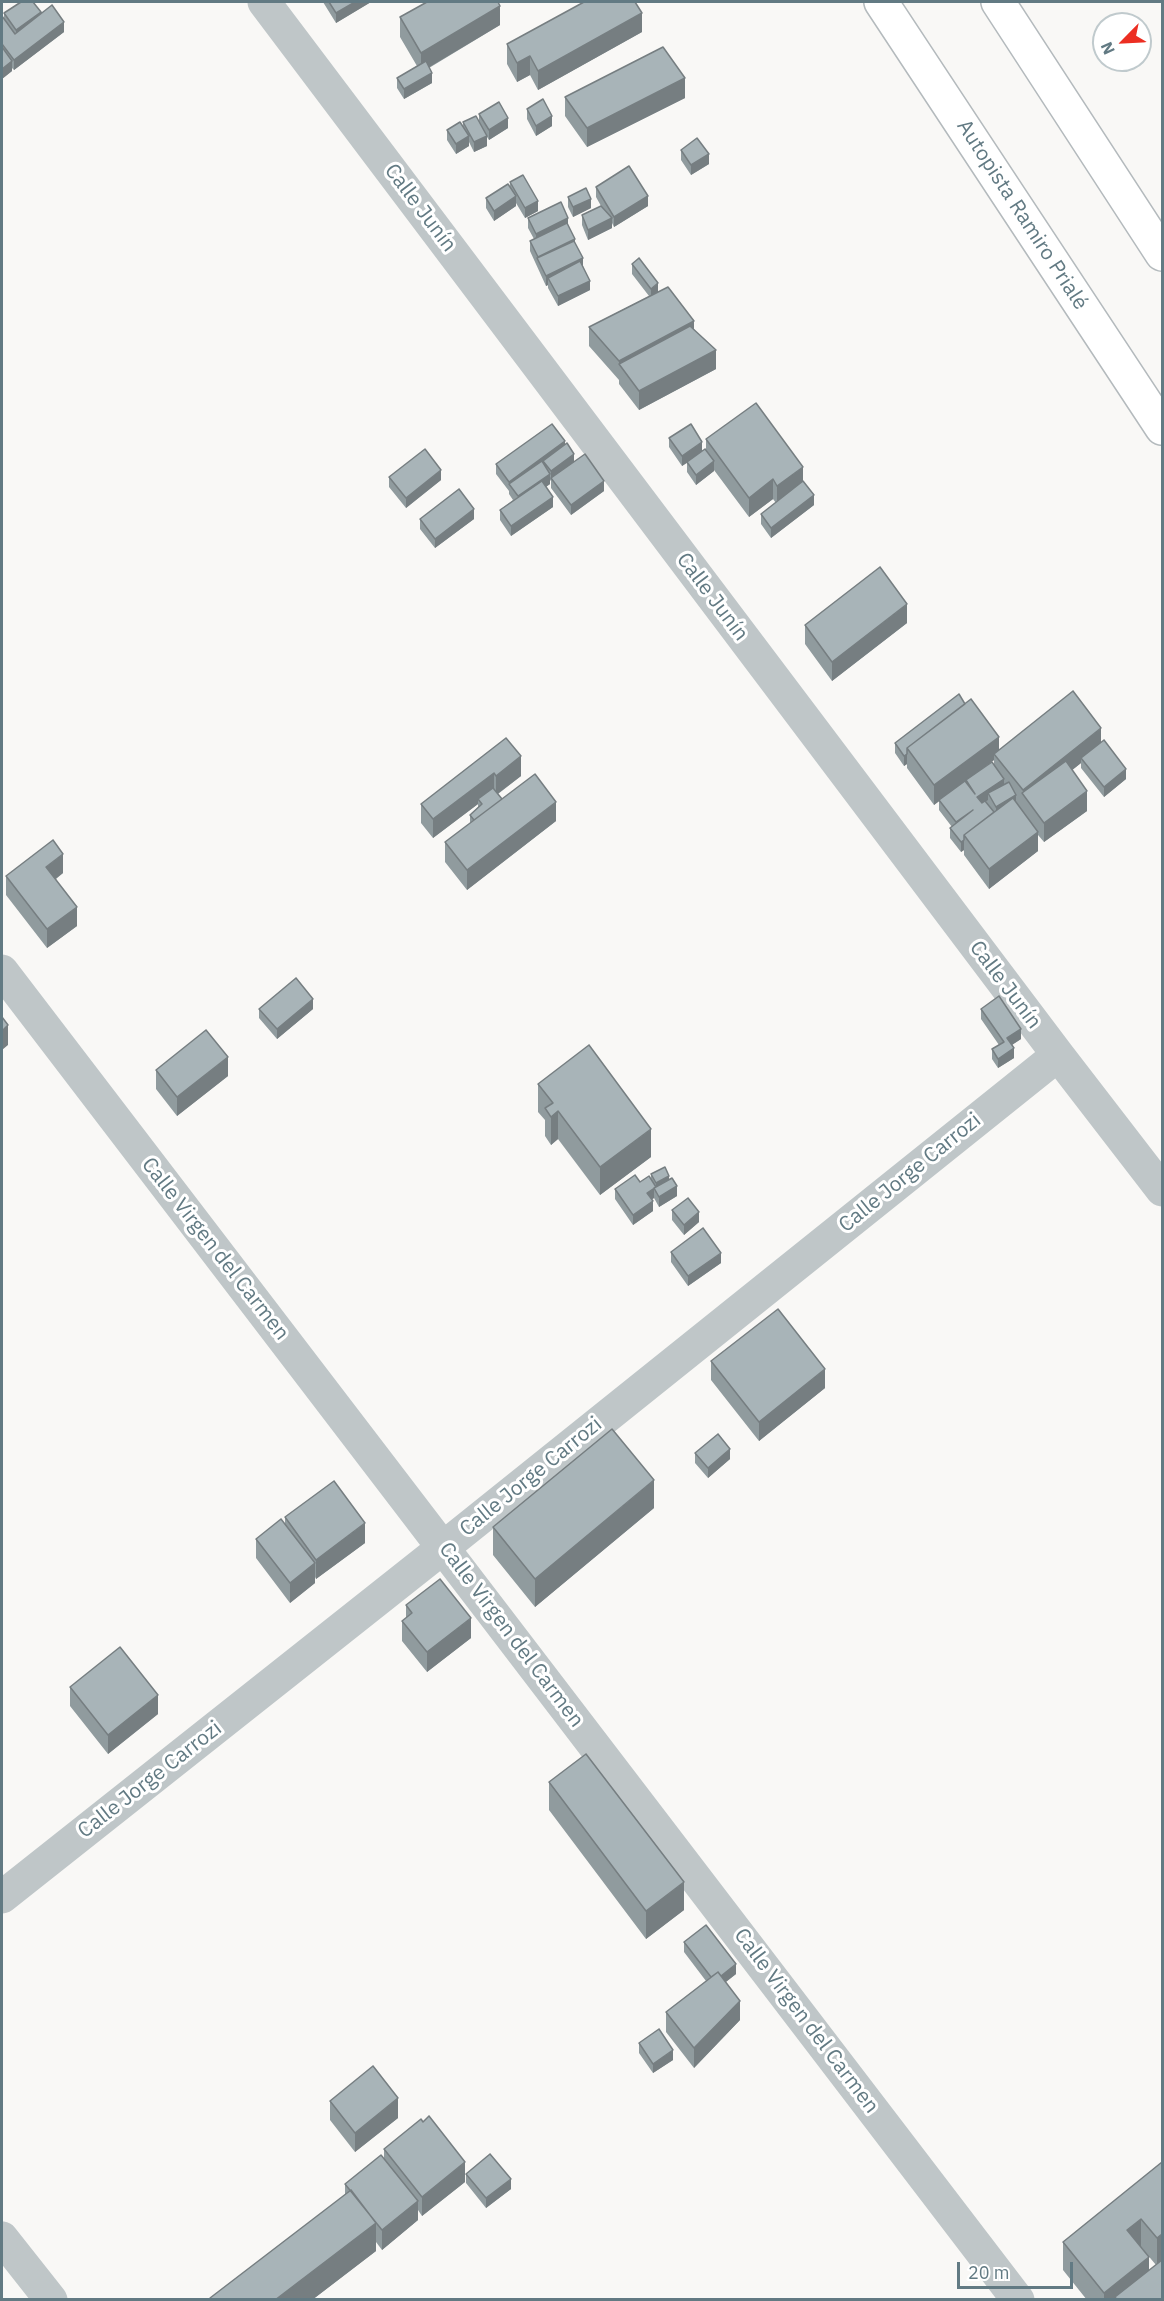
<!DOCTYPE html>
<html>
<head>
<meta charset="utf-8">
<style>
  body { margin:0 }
  #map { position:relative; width:1164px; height:2301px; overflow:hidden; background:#f9f8f6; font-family:"IBM Plex Sans",sans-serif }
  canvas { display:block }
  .frame { position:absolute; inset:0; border:3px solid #627a83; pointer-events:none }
  .north { position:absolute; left:1092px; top:12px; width:60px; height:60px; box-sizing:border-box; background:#fff; border:2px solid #c0cacd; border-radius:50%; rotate:246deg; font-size:16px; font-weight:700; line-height:24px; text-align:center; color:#627a83 }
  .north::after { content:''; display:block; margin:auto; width:21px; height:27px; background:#ec2e22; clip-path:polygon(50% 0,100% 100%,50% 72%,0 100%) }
  .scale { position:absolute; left:957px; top:2262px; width:116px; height:27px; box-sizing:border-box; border:3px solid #627a83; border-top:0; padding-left:8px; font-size:18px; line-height:21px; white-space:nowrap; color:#627a83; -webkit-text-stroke:4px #fff; paint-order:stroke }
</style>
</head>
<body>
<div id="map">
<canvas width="1164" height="2301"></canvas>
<div class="frame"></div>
<div class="north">N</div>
<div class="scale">20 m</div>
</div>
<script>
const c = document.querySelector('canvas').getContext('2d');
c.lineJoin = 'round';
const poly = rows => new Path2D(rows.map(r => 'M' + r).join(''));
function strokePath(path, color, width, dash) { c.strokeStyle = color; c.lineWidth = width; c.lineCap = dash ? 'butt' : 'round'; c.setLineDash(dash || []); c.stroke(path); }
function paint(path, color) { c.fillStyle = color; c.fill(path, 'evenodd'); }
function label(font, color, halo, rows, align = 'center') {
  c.font = font + ' "IBM Plex Sans",sans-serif'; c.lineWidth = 6; c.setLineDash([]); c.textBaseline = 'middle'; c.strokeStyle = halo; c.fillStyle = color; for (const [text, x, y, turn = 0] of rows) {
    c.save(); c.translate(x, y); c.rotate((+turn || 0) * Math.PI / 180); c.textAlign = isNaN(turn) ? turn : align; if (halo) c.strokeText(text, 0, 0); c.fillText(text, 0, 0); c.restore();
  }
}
const trunk = poly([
  [881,2,1162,428],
  [998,2,1162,254]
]);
strokePath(trunk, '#b4babd', 36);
strokePath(poly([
  [264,2,1058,1055,1162,1190],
  [2,971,1018,2300],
  [2,1897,444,1547,1058,1055]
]), '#bfc6c8', 33);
strokePath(poly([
  [2,2238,51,2300]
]), '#bfc6c8', 33);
strokePath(trunk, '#fff', 33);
paint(poly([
  [323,2,371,2,336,23],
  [4,13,41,14,64,32,14,70,12,68,12,71,2,79,2,16,4,19],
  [400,17,500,25,429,68,432,83,404,99,397,88,397,78,417,66,400,37],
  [642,32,538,90,530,75,517,82,507,64,507,44],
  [565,97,685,98,587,147,565,116],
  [527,109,552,126,536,136,527,119],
  [479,114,508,128,489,140,487,137,487,146,474,152,469,142,469,146,456,154,447,140,447,130,463,128,463,122,479,121],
  [681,150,709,164,691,175,681,160],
  [510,182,538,211,525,218,516,203,516,206,494,221,486,208,486,198,510,187],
  [596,187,648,206,614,227,612,223,612,228,588,240,582,225,582,215,601,206,596,197],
  [568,197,591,208,573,217,568,207],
  [528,218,568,226,583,266,590,290,558,306,548,288,548,285,546,286,530,251,530,241,534,239,528,228],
  [632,264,694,329,716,369,639,410,619,384,619,380,589,346,589,327,649,296,632,274],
  [669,438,702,450,706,451,706,439,803,481,814,505,771,538,761,524,761,514,776,503,773,499,749,517,714,470,714,471,696,485,687,472,687,463,682,466,669,447],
  [565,444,574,462,604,491,571,515,551,488,551,481,550,480,550,484,546,487,553,507,511,536,500,520,500,510,513,500,509,494,509,491,496,474,496,464],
  [389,477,441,480,406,508,389,487],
  [420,519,474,519,435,548,420,529],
  [907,623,832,681,805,644,805,625],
  [965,704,999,749,1101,742,1126,779,1104,797,1081,768,1081,763,1072,770,1087,811,1044,842,1038,835,1038,851,989,889,964,855,964,850,961,852,950,838,950,828,952,827,939,810,939,801,934,805,907,768,907,764,904,766,895,753,895,743],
  [994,760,994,765,977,773],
  [506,738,521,776,498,794,502,799,556,821,467,890,445,862,445,842,470,824,470,815,478,807,478,804,433,838,421,823,421,804],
  [63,873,56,879,77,926,47,948,6,895,6,876],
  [259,1009,313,1009,277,1039,259,1018],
  [981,1009,1021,1039,1012,1045,1014,1058,998,1068,992,1059,992,1049,999,1045,981,1019],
  [156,1070,228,1076,177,1116,156,1089],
  [538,1084,651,1157,600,1195,558,1139,551,1145,545,1136,545,1120,538,1112],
  [651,1174,669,1179,677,1196,659,1207,654,1198,652,1199,653,1211,633,1225,615,1199,615,1189,651,1180],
  [672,1210,699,1222,684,1235,672,1220],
  [671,1252,721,1263,688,1286,671,1262],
  [711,1361,825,1388,759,1441,711,1380],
  [695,1453,730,1459,708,1478,695,1463],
  [654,1508,535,1607,493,1555,493,1527],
  [285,1517,365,1543,316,1579,315,1577,315,1583,290,1603,256,1558,256,1539,285,1524],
  [406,1605,471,1638,427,1672,402,1641,402,1621,406,1618],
  [70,1687,158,1714,108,1754,70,1706],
  [549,1782,684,1910,646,1939,549,1810],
  [684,1942,736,1974,726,1982,740,2020,694,2068,666,2032,666,2012,706,1981,684,1952],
  [639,2043,673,2060,653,2073,639,2053],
  [330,2101,398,2118,355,2152,330,2120],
  [384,2149,465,2182,422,2216,418,2210,418,2220,382,2250,376,2242,376,2251,312,2300,210,2300,210,2298,345,2195,345,2184,384,2159],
  [1162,2162,1162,2300,1087,2300,1063,2270,1063,2242],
  [1140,2247,1141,2247,1156,2265,1149,2271],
  [466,2174,511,2189,486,2208,466,2183]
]), '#909b9e');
paint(poly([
  [355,2,371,2,336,23,336,13],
  [500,6,500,25,421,72,421,53],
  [41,12,41,22,16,40,16,30],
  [642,13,642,32,538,90,538,71],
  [64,22,64,32,14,70,14,60],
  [530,56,530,75,517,82,517,63],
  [12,61,12,71,2,79,2,69],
  [432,73,432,83,404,99,404,89],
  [685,78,685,98,587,147,587,128],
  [552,116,552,126,536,136,536,126],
  [508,118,508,128,489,140,489,130],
  [469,136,469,146,456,154,456,144],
  [487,136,487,146,474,152,474,142],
  [709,154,709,164,691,175,691,165],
  [516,196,516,206,494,221,494,211],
  [648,196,648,206,614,227,614,217],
  [591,199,591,208,573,217,573,207],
  [538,201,538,211,525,218,525,208],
  [568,218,568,228,536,244,536,234],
  [612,218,612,228,588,240,588,230],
  [575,239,575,249,538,260,538,257],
  [583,258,583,268,548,278,548,285,546,286,546,276],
  [590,281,590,290,558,306,558,296],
  [658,283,658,292,651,298,651,289],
  [694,321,694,341,619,364,619,380,619,361],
  [716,350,716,369,639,410,639,391],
  [565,441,565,451,543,461,543,467,509,485,509,482],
  [702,442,702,452,682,466,682,456],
  [574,454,574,464,551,478,551,471],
  [714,461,714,471,696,485,696,475],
  [803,467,803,487,777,506,777,486],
  [441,470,441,480,406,508,406,498],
  [550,474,550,484,518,506,518,496],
  [773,479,773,499,749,517,749,498],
  [604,481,604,491,571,515,571,505],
  [814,495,814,505,771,538,771,528],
  [553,497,553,507,511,536,511,526],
  [474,509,474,519,435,548,435,539],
  [907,604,907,623,832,681,832,662],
  [1101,728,1101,747,1081,758,1081,763,1030,804,1023,794,1023,790],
  [999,737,999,756,994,754,994,760,934,805,934,785],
  [907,754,907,764,904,766,904,756],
  [521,756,521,776,496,795,496,776],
  [1126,769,1126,779,1104,797,1104,787],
  [494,773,494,792,478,799,478,804,433,838,433,819],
  [1004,779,1004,789,988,793,988,800,977,807,977,797],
  [1087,791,1087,811,1044,842,1044,823],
  [1016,795,1016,805,996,815,996,807],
  [556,802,556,821,467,890,467,870],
  [1038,832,1038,851,989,889,989,869],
  [964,840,964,850,961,852,961,842],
  [63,854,63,873,46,886,46,867],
  [77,907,77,926,47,948,47,929],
  [313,999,313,1009,277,1039,277,1029],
  [8,1025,8,1045,2,1050,2,1031],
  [1021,1029,1021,1039,1007,1048,1007,1038],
  [1014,1048,1014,1058,998,1068,998,1059],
  [228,1057,228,1076,177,1116,177,1097],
  [558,1111,558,1139,551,1145,551,1117],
  [651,1129,651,1157,600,1195,600,1167],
  [669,1176,669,1186,656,1193,654,1188,654,1198,647,1203,647,1193,656,1187,656,1183],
  [677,1186,677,1196,659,1207,659,1197],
  [653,1201,653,1211,633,1225,633,1215],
  [699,1212,699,1222,684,1235,684,1225],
  [721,1253,721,1263,688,1286,688,1276],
  [825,1369,825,1388,759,1441,759,1422],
  [730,1449,730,1459,708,1478,708,1468],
  [654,1480,654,1508,535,1607,535,1579],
  [365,1523,365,1543,316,1579,316,1560],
  [315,1563,315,1583,290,1603,290,1583],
  [471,1618,471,1638,427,1672,427,1652],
  [158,1695,158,1714,108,1754,108,1735],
  [684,1882,684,1910,646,1939,646,1911],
  [736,1964,736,1974,714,1991,714,1981],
  [740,2001,740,2020,694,2068,694,2048],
  [673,2050,673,2060,653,2073,653,2064],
  [398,2098,398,2118,355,2152,355,2133],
  [465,2162,465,2182,422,2216,422,2197],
  [511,2179,511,2189,486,2208,486,2198],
  [418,2201,418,2220,382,2250,382,2230],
  [1141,2219,1141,2247,1127,2258,1127,2230],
  [376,2223,376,2251,312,2300,275,2300],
  [1162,2234,1162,2262,1157,2266,1157,2238],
  [1149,2257,1149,2285,1115,2297,1115,2300,1104,2300,1104,2293]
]), '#767e81');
const building = poly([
  [21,2,33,2,41,12,16,30,4,13,21,2],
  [329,2,355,2,336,13,329,2],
  [427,2,498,2,500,6,421,53,400,17,427,2],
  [584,2,635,2,642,13,538,71,530,56,517,63,507,44,584,2],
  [52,5,64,22,14,60,2,44,2,16,15,34,52,5],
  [2,47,12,61,2,69,2,47],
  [663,47,685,78,587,128,565,97,663,47],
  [426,61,432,73,404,89,397,78,426,61],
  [543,99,552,116,536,126,527,109,543,99],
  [499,102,508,118,489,130,479,114,499,102],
  [476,116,487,136,474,142,463,122,476,116],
  [460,122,469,136,456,144,447,130,460,122],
  [697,138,709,154,691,165,681,150,697,138],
  [629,166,648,196,614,217,596,187,629,166],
  [523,175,538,201,525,208,510,182,523,175],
  [508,184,516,196,494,211,486,198,508,184],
  [586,188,591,199,573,207,568,197,586,188],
  [561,202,568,218,536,234,528,218,561,202],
  [601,206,612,218,588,230,582,215,601,206],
  [567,223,575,239,538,257,530,241,567,223],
  [574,241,583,258,546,276,537,258,574,241],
  [639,258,658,283,651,289,632,264,639,258],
  [580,261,590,281,558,296,548,278,580,261],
  [668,287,694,321,619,361,589,327,668,287],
  [690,326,716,350,639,391,619,364,690,326],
  [756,403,803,467,777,486,773,479,749,498,706,439,756,403],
  [552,424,565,441,509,482,496,464,552,424],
  [691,424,702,442,682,456,669,438,691,424],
  [567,443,574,454,551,471,543,461,567,443],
  [425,449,441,470,406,498,389,477,425,449],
  [705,449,714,461,696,475,687,462,705,449],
  [585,454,604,481,571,505,551,478,585,454],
  [542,461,550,474,518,496,509,484,542,461],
  [542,481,553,497,511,526,500,510,542,481],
  [803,481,814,495,771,528,761,514,803,481],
  [459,489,474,509,435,539,420,519,459,489],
  [880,567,907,604,832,662,805,625,880,567],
  [1073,691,1101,728,1023,790,994,754,1073,691],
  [959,694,965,704,907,748,907,754,904,756,895,743,959,694],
  [971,699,999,737,934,785,907,748,971,699],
  [506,738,521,756,496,776,494,773,433,819,421,804,506,738],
  [1104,740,1126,769,1104,787,1081,758,1104,740],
  [1066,761,1087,791,1044,823,1022,793,1066,761],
  [992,762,1004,779,977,797,982,803,985,801,994,812,964,835,964,840,961,842,950,828,973,810,956,822,939,800,965,781,975,794,966,780,992,762],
  [535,774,556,802,467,870,445,842,535,774],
  [1009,782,1016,795,996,807,988,793,1009,782],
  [493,788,502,799,474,820,470,815,482,804,478,799,493,788],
  [1013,798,1038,832,989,869,964,835,1013,798],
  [53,840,63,854,46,867,77,907,47,929,6,876,53,840],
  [296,978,313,999,277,1029,259,1009,296,978],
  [999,996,1021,1029,1007,1038,1014,1048,998,1059,992,1049,1004,1042,981,1009,999,996],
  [2,1017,8,1025,2,1031,2,1017],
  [206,1030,228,1057,177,1097,156,1070,206,1030],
  [589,1045,651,1129,600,1167,558,1111,551,1117,545,1108,553,1103,538,1084,589,1045],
  [665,1167,669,1176,656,1183,651,1174,665,1167],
  [635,1175,640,1182,649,1176,656,1187,647,1193,653,1201,633,1215,615,1189,635,1175],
  [672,1178,677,1186,659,1197,654,1188,672,1178],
  [688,1198,699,1212,684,1225,672,1210,688,1198],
  [703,1228,721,1253,688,1276,671,1252,703,1228],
  [778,1309,825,1369,759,1422,711,1361,778,1309],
  [612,1429,654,1480,535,1579,493,1527,612,1429],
  [718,1434,730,1449,708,1468,695,1453,718,1434],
  [334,1481,365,1523,316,1560,285,1517,334,1481],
  [281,1519,315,1563,290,1583,256,1539,281,1519],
  [440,1579,471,1618,427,1652,402,1621,412,1613,406,1605,440,1579],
  [120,1647,158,1695,108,1735,70,1687,120,1647],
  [586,1754,684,1882,646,1911,549,1782,586,1754],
  [706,1925,736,1964,721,1976,718,1972,711,1977,684,1942,706,1925],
  [718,1972,740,2001,694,2048,666,2012,718,1972],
  [659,2029,673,2050,653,2064,639,2043,659,2029],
  [373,2066,398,2098,355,2133,330,2101,373,2066],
  [429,2116,465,2162,422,2197,384,2149,421,2119,423,2122,429,2116],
  [490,2154,511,2179,486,2198,466,2174,490,2154],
  [381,2155,418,2201,382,2230,345,2184,381,2155],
  [1162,2162,1162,2234,1157,2238,1141,2219,1127,2230,1149,2257,1104,2293,1063,2242,1162,2162],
  [351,2190,376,2223,275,2300,211,2300,210,2298,351,2190],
  [1162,2260,1162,2300,1117,2300,1115,2297,1162,2260]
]);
paint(building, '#a8b4b8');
strokePath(building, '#767e81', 1.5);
label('21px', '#627a83', '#fff', [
  ["Calle Junín",420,208,53],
  ["Autopista Ramiro Prialé",1022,215,57],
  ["Calle Junín",712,597,53],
  ["Calle Junín",1005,985,53],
  ["Calle Jorge Carrozi",910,1173,-39],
  ["Calle Virgen del Carmen",215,1249,52],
  ["Calle Jorge Carrozi",531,1477,-39],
  ["Calle Virgen del Carmen",511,1635,53],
  ["Calle Jorge Carrozi",150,1780,-38],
  ["Calle Virgen del Carmen",806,2021,53]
]);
</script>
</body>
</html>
